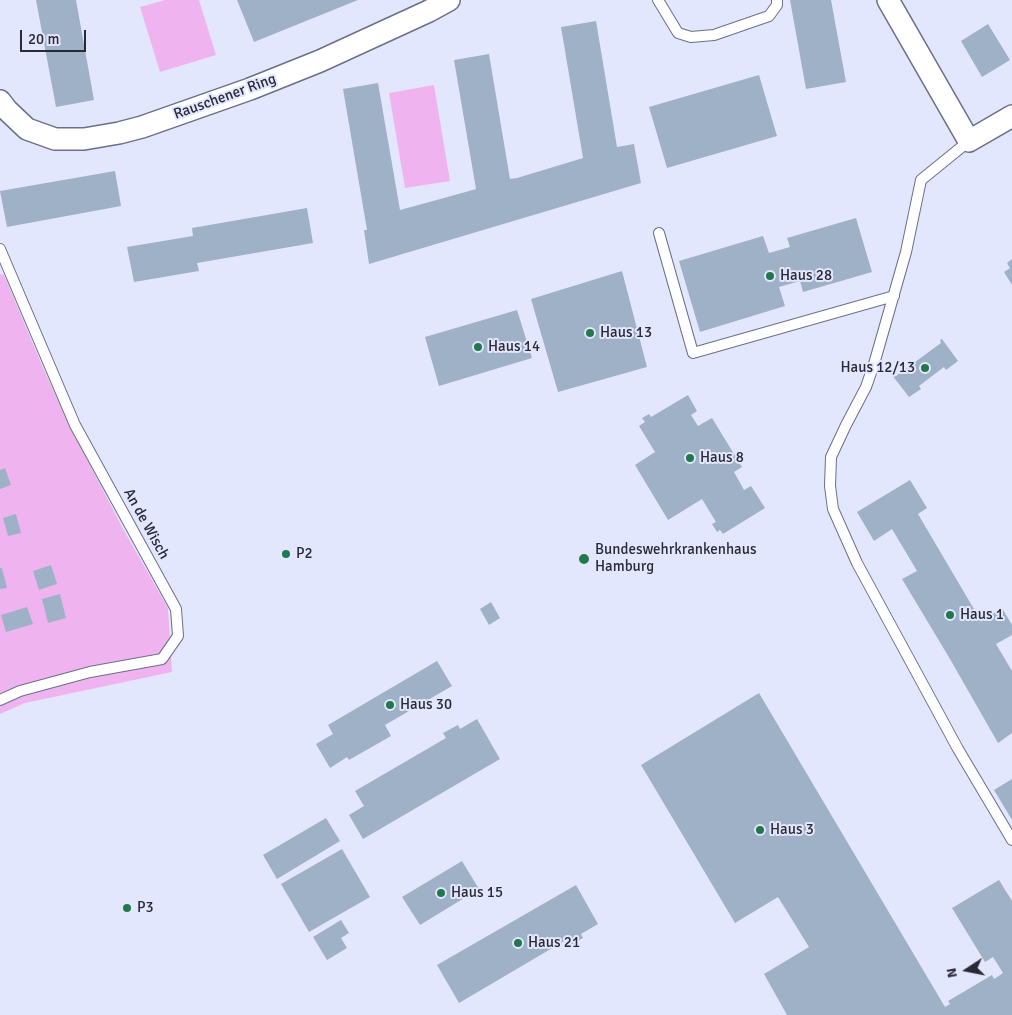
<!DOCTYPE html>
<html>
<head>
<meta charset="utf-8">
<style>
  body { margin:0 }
  #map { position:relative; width:1012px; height:1015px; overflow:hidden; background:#e3e7fe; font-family:Signika,sans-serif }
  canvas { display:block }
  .north { position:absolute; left:942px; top:945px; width:50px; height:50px; -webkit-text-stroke:4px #e3e7fe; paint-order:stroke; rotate:259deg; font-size:14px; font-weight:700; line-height:20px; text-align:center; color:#292a35 }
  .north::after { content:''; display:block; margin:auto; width:18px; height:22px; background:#292a35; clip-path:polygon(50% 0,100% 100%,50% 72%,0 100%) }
  .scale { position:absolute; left:20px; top:30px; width:66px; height:22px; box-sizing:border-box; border:2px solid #292a35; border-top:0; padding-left:6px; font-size:15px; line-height:18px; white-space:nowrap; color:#292a35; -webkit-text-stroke:4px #e3e7fe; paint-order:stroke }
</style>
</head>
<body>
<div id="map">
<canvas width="1012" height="1015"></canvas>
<div class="north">N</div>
<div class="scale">20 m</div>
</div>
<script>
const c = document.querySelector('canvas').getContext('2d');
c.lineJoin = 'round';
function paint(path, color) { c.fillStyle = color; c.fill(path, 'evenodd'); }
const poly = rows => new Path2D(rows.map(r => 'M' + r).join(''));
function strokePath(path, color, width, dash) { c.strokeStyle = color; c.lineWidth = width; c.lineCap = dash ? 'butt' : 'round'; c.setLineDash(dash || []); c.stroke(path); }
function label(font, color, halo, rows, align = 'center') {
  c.font = font + ' Signika,sans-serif'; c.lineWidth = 4; c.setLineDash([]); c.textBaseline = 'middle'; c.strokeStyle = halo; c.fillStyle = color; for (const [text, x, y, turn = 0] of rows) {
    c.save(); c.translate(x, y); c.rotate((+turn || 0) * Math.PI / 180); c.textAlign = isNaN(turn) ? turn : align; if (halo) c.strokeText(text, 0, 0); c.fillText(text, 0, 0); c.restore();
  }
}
paint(poly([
  [165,0,199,0,216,55,160,72,140,7],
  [434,85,450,181,405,188,389,93],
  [0,274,4,275,44,370,70,426,122,527,168,608,172,672,25,703,0,714]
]), '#efb4ef');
paint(poly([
  [36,0,76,0,94,100,56,107],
  [237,0,358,0,254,42],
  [790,0,831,0,846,82,806,89],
  [596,21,617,147,634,144,641,183,369,264,364,230,367,230,343,89,378,83,400,210,462,193,476,189,454,60,489,54,510,179,517,178,583,158,561,27],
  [988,24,1010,60,982,77,961,41],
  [759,75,777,136,667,168,649,107],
  [115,171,121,206,7,227,0,191],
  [307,208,313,243,197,263,199,271,134,282,127,247,193,236,192,228],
  [856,218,872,272,803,292,800,281,779,287,785,306,700,332,679,261,763,236,769,253,790,247,787,238],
  [1012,259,1012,285,1004,272,1010,268,1007,263],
  [622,271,647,367,558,392,531,299],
  [517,310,532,358,439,386,425,337],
  [942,339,958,361,946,370,944,367,919,386,921,389,909,397,892,375,895,373,896,376,941,343,940,340],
  [688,395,697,411,691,415,698,426,712,418,742,467,734,472,744,490,751,486,765,508,723,534,720,530,717,532,712,524,716,522,702,499,668,520,635,465,655,452,639,426,645,422,642,418,649,414,651,417],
  [5,468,11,485,0,489,0,470],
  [910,480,927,508,918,514,981,621,1002,608,1012,625,1012,635,996,644,1012,671,1012,733,998,743,950,659,902,579,917,571,892,529,874,541,857,512],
  [16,514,21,533,8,536,3,518],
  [51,565,57,584,39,590,33,571],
  [0,568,2,568,7,588,0,589],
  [60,594,66,618,48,623,42,599],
  [491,602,500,618,489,625,480,609],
  [27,607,33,624,6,632,1,615],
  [437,661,452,686,385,725,391,736,349,760,347,757,330,768,316,744,333,734,328,725],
  [759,693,945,1007,950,1004,948,1001,992,975,994,979,1003,973,993,957,985,962,952,908,999,880,1012,901,1012,1015,787,1015,764,974,809,947,778,897,735,923,641,765],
  [477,719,500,759,363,839,349,815,364,806,355,791,446,738,443,733,458,725,460,729],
  [1012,779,1012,820,994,790],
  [326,818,340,841,277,879,263,855],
  [342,849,370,897,309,932,281,884],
  [462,861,479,889,420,925,402,897],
  [576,885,598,924,581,934,583,938,569,946,566,940,459,1003,437,965],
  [341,920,349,933,341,938,347,948,327,960,313,937]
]), '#9eb1c7');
const service = poly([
  [658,0,678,33,691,37,714,35,769,16,777,5,777,0],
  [969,141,921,180,906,252,874,364,866,387,846,425,831,457,830,486,833,509,857,563,958,749,1012,840],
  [659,233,693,353,894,296],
  [0,249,75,425,176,609,178,636,162,659,90,672,20,691,0,700]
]);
const minor = poly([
  [888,0,969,141,1012,116],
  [0,101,7,110,27,129,55,139,84,139,119,133,142,127,250,89,320,61,429,11,449,0]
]);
strokePath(service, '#6b6f88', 12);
strokePath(minor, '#6b6f88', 24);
strokePath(service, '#fff', 10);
strokePath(minor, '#fff', 21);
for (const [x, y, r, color] of [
  [770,276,5,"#22784b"],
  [590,333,5,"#22784b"],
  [478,347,5,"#22784b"],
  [925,368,5,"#22784b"],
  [690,458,5,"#22784b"],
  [286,554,5,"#22784b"],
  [584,559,6,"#22784b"],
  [950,615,5,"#22784b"],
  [390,705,5,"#22784b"],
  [760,830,5,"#22784b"],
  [441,893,5,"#22784b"],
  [127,908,5,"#22784b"],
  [518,943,5,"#22784b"]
]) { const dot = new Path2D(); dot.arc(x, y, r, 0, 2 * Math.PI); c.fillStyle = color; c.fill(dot); strokePath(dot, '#e3e7fe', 2); }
label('15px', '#292a35', '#e3e7fe', [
  ["Rauschener Ring",225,97,-20],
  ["An de Wisch",146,524,61]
]);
label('15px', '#292a35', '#e3e7fe', [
  ["Haus 28",780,276],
  ["Haus 13",600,333],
  ["Haus 14",488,347],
  ["Haus 12/13",915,368,"right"],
  ["Haus 8",700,458],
  ["Bundeswehrkrankenhaus",595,550],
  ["Hamburg",595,567],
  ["P2",296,554],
  ["Haus 1",960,615],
  ["Haus 30",400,705],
  ["Haus 3",770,830],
  ["Haus 15",451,893],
  ["P3",137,908],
  ["Haus 21",528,943]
], 'left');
</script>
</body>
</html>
